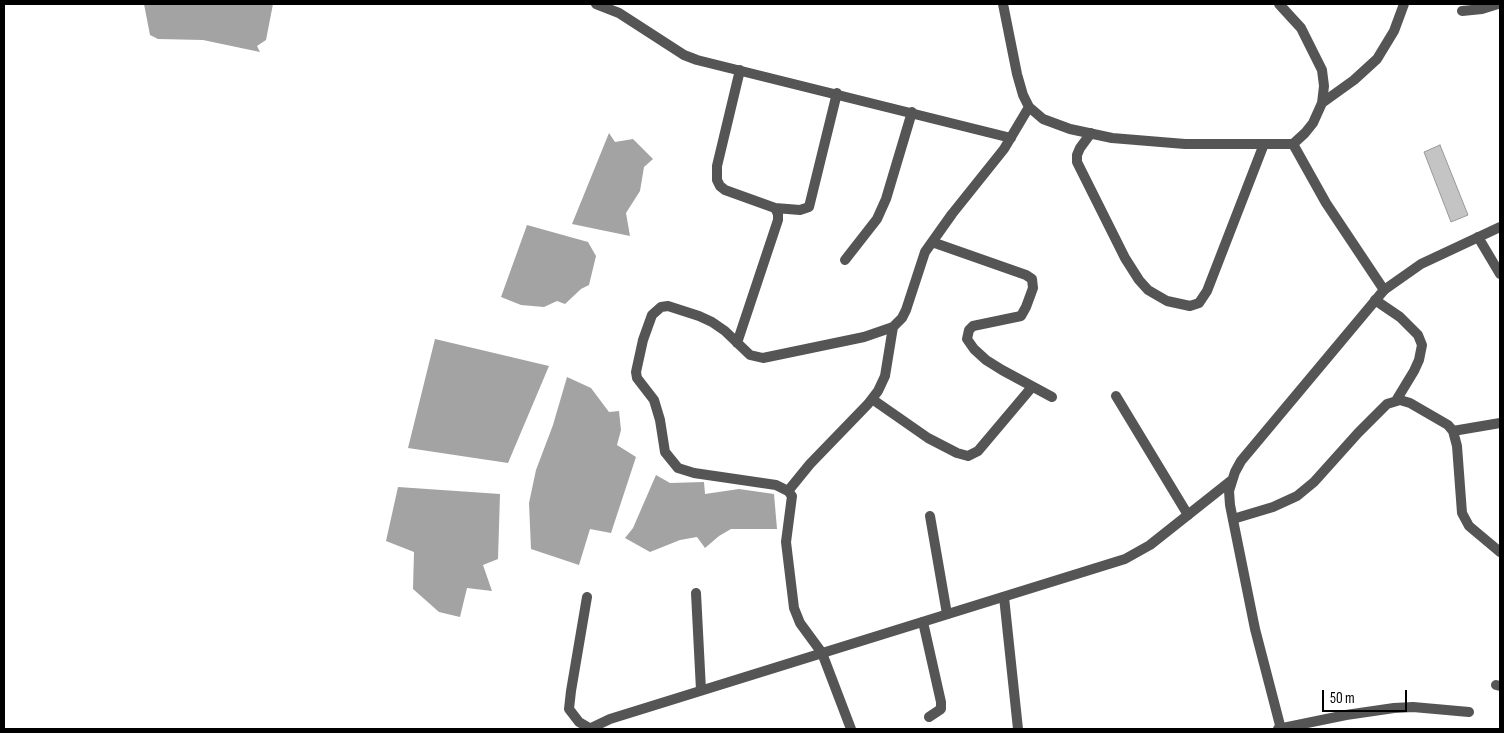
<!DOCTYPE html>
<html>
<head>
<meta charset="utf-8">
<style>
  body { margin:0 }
  #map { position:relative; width:1504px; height:733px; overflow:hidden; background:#fff; font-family:"Sofia Sans Condensed",sans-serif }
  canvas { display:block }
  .frame { position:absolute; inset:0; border:5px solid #000; pointer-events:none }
  .scale { position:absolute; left:1322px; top:690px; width:85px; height:22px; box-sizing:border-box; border:2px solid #000; border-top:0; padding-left:6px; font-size:15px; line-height:18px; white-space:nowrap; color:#000; -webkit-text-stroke:4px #fff; paint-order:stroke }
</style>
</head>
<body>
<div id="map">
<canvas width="1504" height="733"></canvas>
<div class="frame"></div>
<div class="scale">50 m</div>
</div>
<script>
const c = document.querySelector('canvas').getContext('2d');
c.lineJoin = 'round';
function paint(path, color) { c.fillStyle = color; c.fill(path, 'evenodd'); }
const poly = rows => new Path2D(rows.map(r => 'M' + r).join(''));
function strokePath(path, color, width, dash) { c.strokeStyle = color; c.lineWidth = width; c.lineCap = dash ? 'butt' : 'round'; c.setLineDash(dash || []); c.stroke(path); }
paint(poly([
  [144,4,273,4,266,40,257,46,260,52,203,40,158,39,150,35],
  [609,133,615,142,633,139,653,159,644,167,640,191,626,213,630,236,572,224],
  [527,225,588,242,596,256,589,285,581,289,565,304,557,301,544,307,521,305,501,297],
  [435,339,549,366,508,463,408,448],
  [567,377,591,388,609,412,619,411,621,430,617,445,636,457,611,533,590,529,579,565,531,549,529,503,536,470,553,425],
  [656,475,670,483,704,482,705,494,739,489,774,494,777,529,731,529,719,536,705,548,697,537,680,540,650,552,625,538,633,528],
  [398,487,500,494,498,559,483,565,492,591,467,588,460,617,439,612,413,589,414,552,386,541]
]), '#a3a3a3');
const building = poly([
  [1440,145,1468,215,1451,222,1424,152,1440,145]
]);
paint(building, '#c4c4c4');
strokePath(building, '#999', 1);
strokePath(poly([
  [596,4,619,13,684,55,697,60,1011,138],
  [1003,4,1017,74,1023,95,1029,107,1043,119,1070,129,1112,138,1185,144,1293,144,1326,203,1384,290],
  [1279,4,1301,28,1322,70,1324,86,1322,103,1313,123,1305,133,1293,144],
  [1462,11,1482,9,1498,4],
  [1322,103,1354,80,1377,59,1394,31,1404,4],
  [1091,133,1080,148,1077,155,1077,162,1125,258,1139,280,1148,290,1167,301,1190,306,1199,303,1207,291,1264,144],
  [775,208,800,210,809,207,837,93],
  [1478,237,1500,274],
  [932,242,1026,275,1032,279,1033,288,1026,307,1021,316,973,326,969,330,967,339,974,349,986,360,1002,370,1052,397],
  [845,260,877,219,886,199,912,112],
  [1375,300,1400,317,1418,335,1422,345,1419,360,1414,371,1397,399],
  [737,343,778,220,778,214,775,208,725,190,720,186,717,180,717,166,740,70],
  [1116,396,1188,515],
  [872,399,928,438,957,453,968,456,978,451,1032,387],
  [1453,431,1500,423],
  [788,491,810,464,868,404,878,391,885,376,893,327],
  [930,516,947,614],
  [1233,519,1273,507,1297,496,1314,482,1358,433,1387,404,1400,400,1410,403,1448,425,1453,431,1457,446,1462,513,1469,526,1500,552],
  [696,593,701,690],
  [587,597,571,691,569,709,579,722,591,729],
  [1004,597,1018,729],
  [923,622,941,702,941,709,929,717],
  [1496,685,1500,686],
  [851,729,822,653,800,623,794,608,786,542,792,496,788,491,776,485,694,473,678,468,665,452,660,420,654,400,637,378,636,372,643,340,652,315,661,307,668,306,699,316,712,322,725,331,750,355,763,358,864,337,893,327,902,318,906,310,925,252,952,214,1004,149,1029,107],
  [1278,729,1346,715,1394,708,1413,707,1469,712]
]), '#555', 10);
strokePath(poly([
  [589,729,610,719,1125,559,1150,545,1232,480],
  [1281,729,1255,629,1230,505,1229,491,1235,472,1241,461,1384,290,1421,264,1500,227]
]), '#555', 10);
</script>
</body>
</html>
